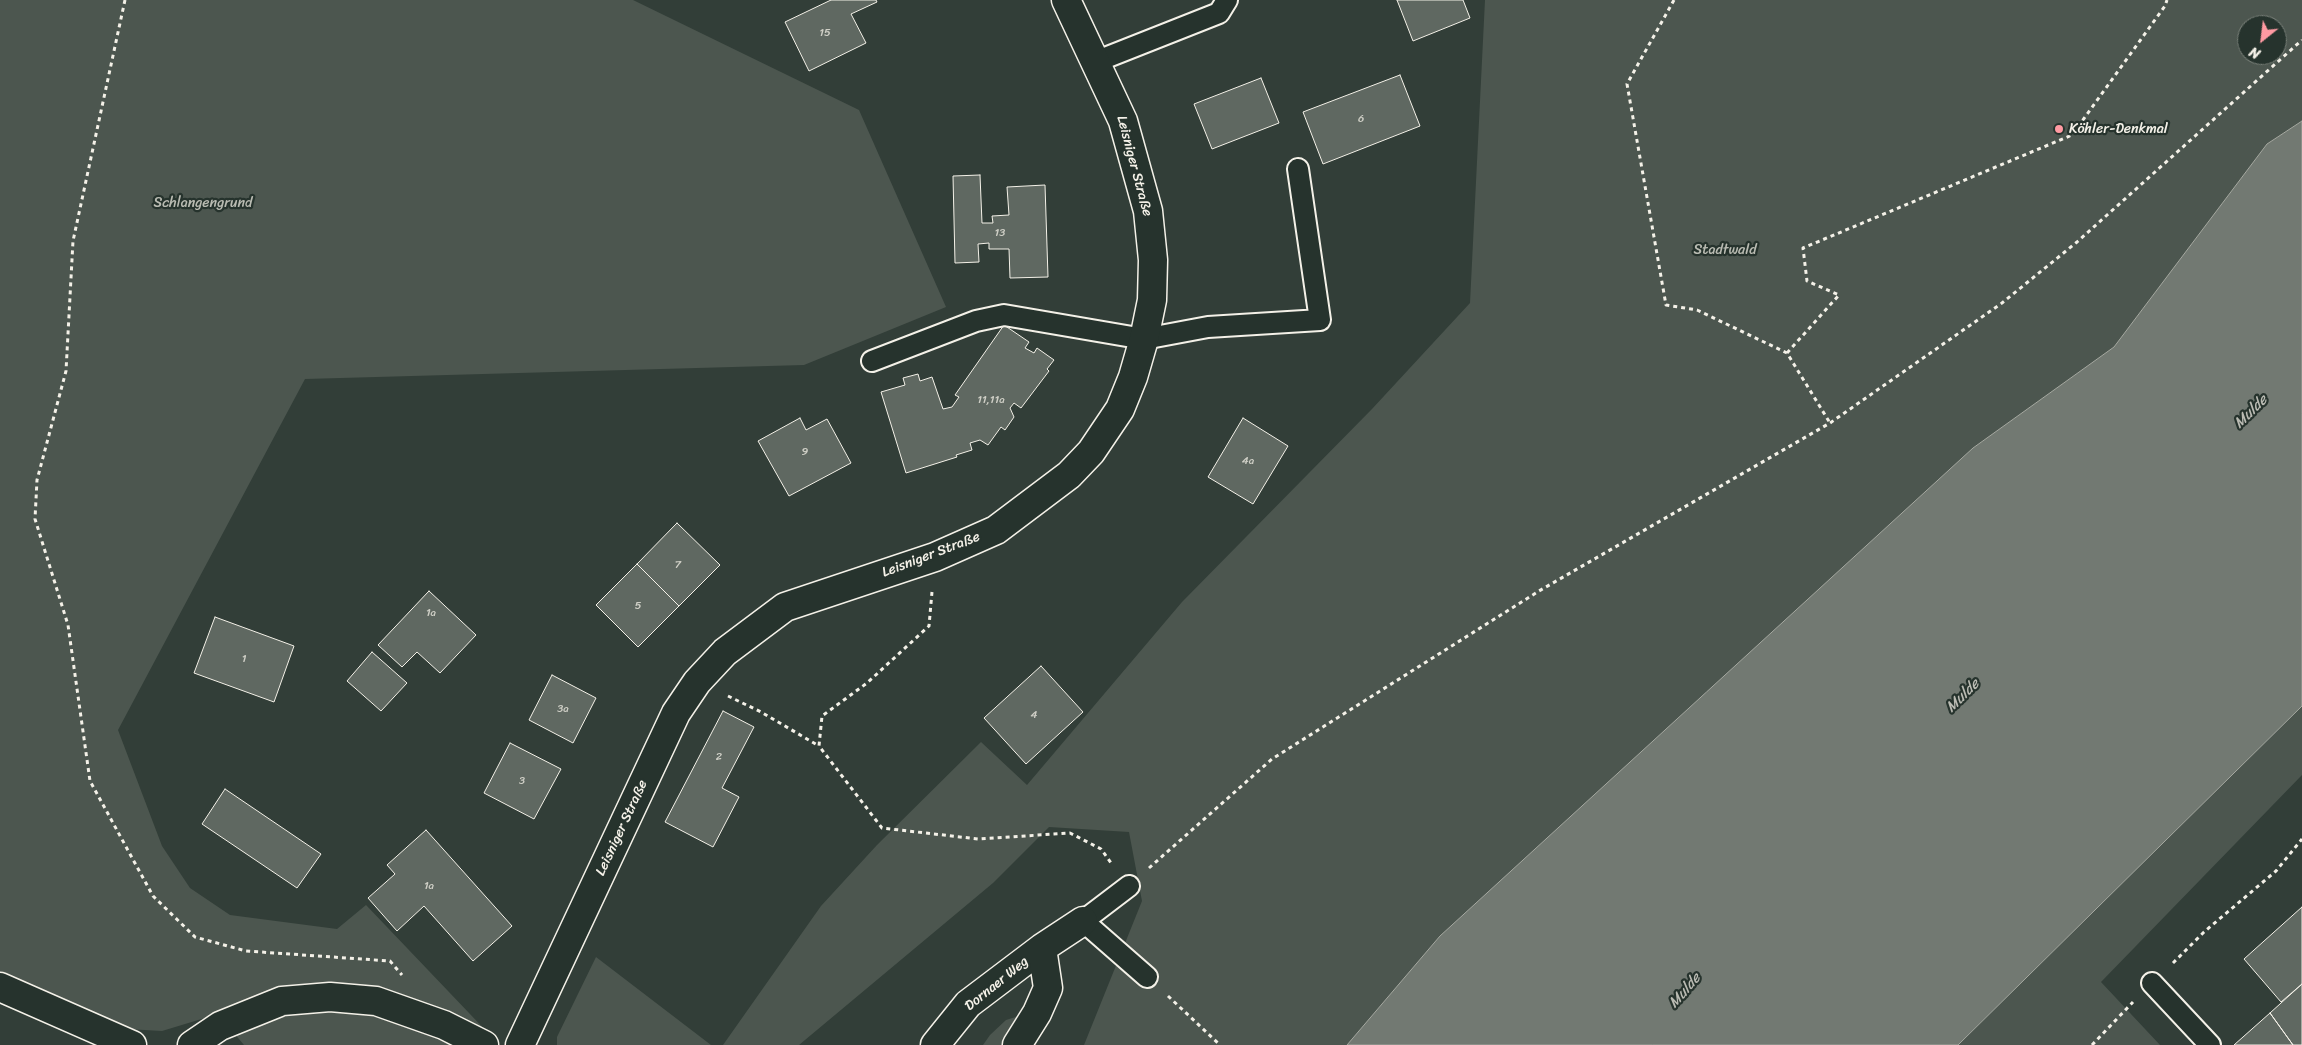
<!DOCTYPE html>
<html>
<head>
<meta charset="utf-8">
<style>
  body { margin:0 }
  #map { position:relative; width:2302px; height:1045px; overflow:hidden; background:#323e38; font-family:Sriracha,sans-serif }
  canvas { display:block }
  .north { position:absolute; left:2237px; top:15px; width:50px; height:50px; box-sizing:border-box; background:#26332d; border:1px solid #787f78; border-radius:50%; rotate:209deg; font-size:14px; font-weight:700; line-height:20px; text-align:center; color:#f4f1e8 }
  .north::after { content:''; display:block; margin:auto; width:18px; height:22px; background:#ff9aa2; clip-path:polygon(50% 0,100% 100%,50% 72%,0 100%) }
</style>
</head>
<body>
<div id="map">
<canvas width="2302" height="1045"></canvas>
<div class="north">N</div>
</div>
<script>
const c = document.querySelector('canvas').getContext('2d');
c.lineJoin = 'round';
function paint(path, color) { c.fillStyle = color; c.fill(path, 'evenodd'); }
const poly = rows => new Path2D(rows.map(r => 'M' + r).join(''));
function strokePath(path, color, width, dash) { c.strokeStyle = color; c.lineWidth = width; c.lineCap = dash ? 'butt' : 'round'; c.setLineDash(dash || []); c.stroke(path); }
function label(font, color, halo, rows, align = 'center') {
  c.font = font + ' Sriracha,sans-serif'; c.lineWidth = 4.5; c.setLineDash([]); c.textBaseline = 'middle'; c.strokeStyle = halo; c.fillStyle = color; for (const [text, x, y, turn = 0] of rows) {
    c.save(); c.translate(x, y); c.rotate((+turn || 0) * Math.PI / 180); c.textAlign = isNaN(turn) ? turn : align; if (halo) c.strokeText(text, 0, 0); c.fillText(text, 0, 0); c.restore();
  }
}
paint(poly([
  [0,0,633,0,859,110,946,307,804,365,305,379,118,730,162,846,190,888,230,915,337,929,366,905,490,1035,485,1045,244,1045,218,1014,162,1031,127,1029,0,978],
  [1485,0,2302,0,2302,121,2267,144,2114,347,1973,448,1440,936,1347,1045,1084,1045,1142,901,1129,832,1049,827,993,883,799,1045,723,1045,821,906,877,845,981,742,1027,785,1182,602,1372,409,1470,303],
  [2247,25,2277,25,2277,55,2247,55],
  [2302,706,2302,775,2101,982,2160,1045,1958,1045],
  [596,957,711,1045,557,1045,557,1037],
  [1019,1016,1002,1045,983,1045,990,1035,1006,1020]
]), '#4c564f');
const water = poly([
  [2302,121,2302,706,1958,1045,1347,1045,1440,936,1973,448,2114,347,2267,144,2302,121]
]);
paint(water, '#727972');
strokePath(water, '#a6a9a1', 1);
const building = poly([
  [831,0,876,0,877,2,851,14,866,43,809,71,785,22,831,0],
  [1397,0,1463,0,1470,18,1413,41,1397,0],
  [1400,75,1420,126,1323,164,1303,112,1400,75],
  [1261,78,1279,123,1212,149,1194,104,1261,78],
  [980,175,982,223,993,223,992,216,1009,215,1007,187,1045,185,1048,277,1010,278,1009,249,989,249,989,243,978,244,979,262,955,263,953,176,980,175],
  [1004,325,1029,342,1025,348,1034,353,1037,348,1054,360,1047,369,1049,371,1021,408,1014,403,1010,408,1014,417,1005,430,1001,427,988,445,980,440,970,443,972,450,956,455,957,457,906,473,881,392,905,385,903,378,918,374,920,381,932,377,943,409,952,407,959,397,955,395,1004,325],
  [800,418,806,430,827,419,851,463,789,496,758,441,800,418],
  [1243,418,1288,446,1253,504,1208,477,1243,418],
  [677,523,720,565,679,606,637,564,677,523],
  [637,564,679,606,638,647,596,605,637,564],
  [429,591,476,635,440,673,417,652,402,667,378,645,429,591],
  [215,617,294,646,274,702,194,673,215,617],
  [372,652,407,683,381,711,347,681,372,652],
  [1041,666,1083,712,1026,764,984,718,1041,666],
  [552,675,596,698,573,743,529,720,552,675],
  [723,711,754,727,722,788,739,797,713,847,665,822,723,711],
  [510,743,561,769,534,819,484,793,510,743],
  [225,789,321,854,297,888,202,824,225,789],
  [426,830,512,926,473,961,424,906,397,931,368,898,395,874,387,865,426,830],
  [2302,907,2302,984,2281,1002,2244,959,2302,907],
  [2302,984,2302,1045,2293,1045,2270,1013,2302,984],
  [2270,1013,2293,1045,2234,1045,2270,1013]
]);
paint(building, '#5f6861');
strokePath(building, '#f4f1e8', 1);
const service = poly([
  [1095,62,1219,13,1227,0],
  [872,361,976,321,1004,315,1144,339,1208,327,1320,320,1298,169],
  [1129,886,1083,921,1147,977],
  [2152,983,2210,1045]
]);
const minor = poly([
  [0,987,132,1045],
  [192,1045,220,1026,282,1001,330,997,376,1001,444,1025,484,1045],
  [935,1045,968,1004,1042,948,1083,921],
  [1017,1045,1037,1013,1048,988,1042,948]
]);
const secondary = poly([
  [520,1045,676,713,697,682,725,652,785,607,935,557,996,530,1069,475,1091,452,1120,409,1133,377,1144,339,1152,300,1153,260,1148,211,1123,121,1066,0]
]);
strokePath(service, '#f4f1e8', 24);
strokePath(minor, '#f4f1e8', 31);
strokePath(secondary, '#f4f1e8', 31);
strokePath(poly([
  [125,0,73,241,66,371,37,480,35,519,68,625,90,781,153,896,195,937,246,951,390,961,402,975],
  [1674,0,1627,84,1666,305,1697,310,1787,353,1830,423],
  [1787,353,1839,295,1807,281,1803,248,2072,135,2165,6,2167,0],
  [932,592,929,626,867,683,822,716,819,746,882,828,978,839,1070,833,1101,849,1111,863],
  [728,696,761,712,819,746],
  [1149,868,1272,759,1539,591,1830,423,2002,303,2077,242,2302,40],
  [2173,963,2204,932,2276,871,2302,839],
  [1168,996,1220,1045],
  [2092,1045,2133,1002]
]), '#f4f1e8', 3, [4, 4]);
strokePath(service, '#26332d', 20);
strokePath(minor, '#26332d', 28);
strokePath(secondary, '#26332d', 28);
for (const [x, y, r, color] of [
  [2059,129,5,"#ff9aa2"]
]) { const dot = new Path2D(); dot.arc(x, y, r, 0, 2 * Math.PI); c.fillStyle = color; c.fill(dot); strokePath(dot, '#26332d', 2); }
label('11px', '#cfcfc6', null, [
  ["15",825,33],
  ["6",1361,119],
  ["13",1000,233],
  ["11,11a",991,400],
  ["9",805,452],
  ["4a",1248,461],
  ["7",678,565],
  ["5",638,606],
  ["1a",431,613],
  ["1",244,659],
  ["3a",563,709],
  ["4",1034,715],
  ["2",719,757],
  ["3",522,781],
  ["1a",429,886]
]);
label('14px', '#f4f1e8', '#26332d', [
  ["Köhler-Denkmal",2069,129]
], 'left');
label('14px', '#f4f1e8', '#26332d', [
  ["Leisniger Straße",1134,166,75],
  ["Leisniger Straße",931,555,-21],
  ["Leisniger Straße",622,828,-65],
  ["Dornaer Weg",997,984,-39]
]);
label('14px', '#b9bbb2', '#26332d', [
  ["Schlangengrund",203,203],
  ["Stadtwald",1725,250]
]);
label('italic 15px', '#babbb3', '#26332d', [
  ["Mulde",2251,412,-45],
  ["Mulde",1963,696,-45],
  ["Mulde",1685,991,-49]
]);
</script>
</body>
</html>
